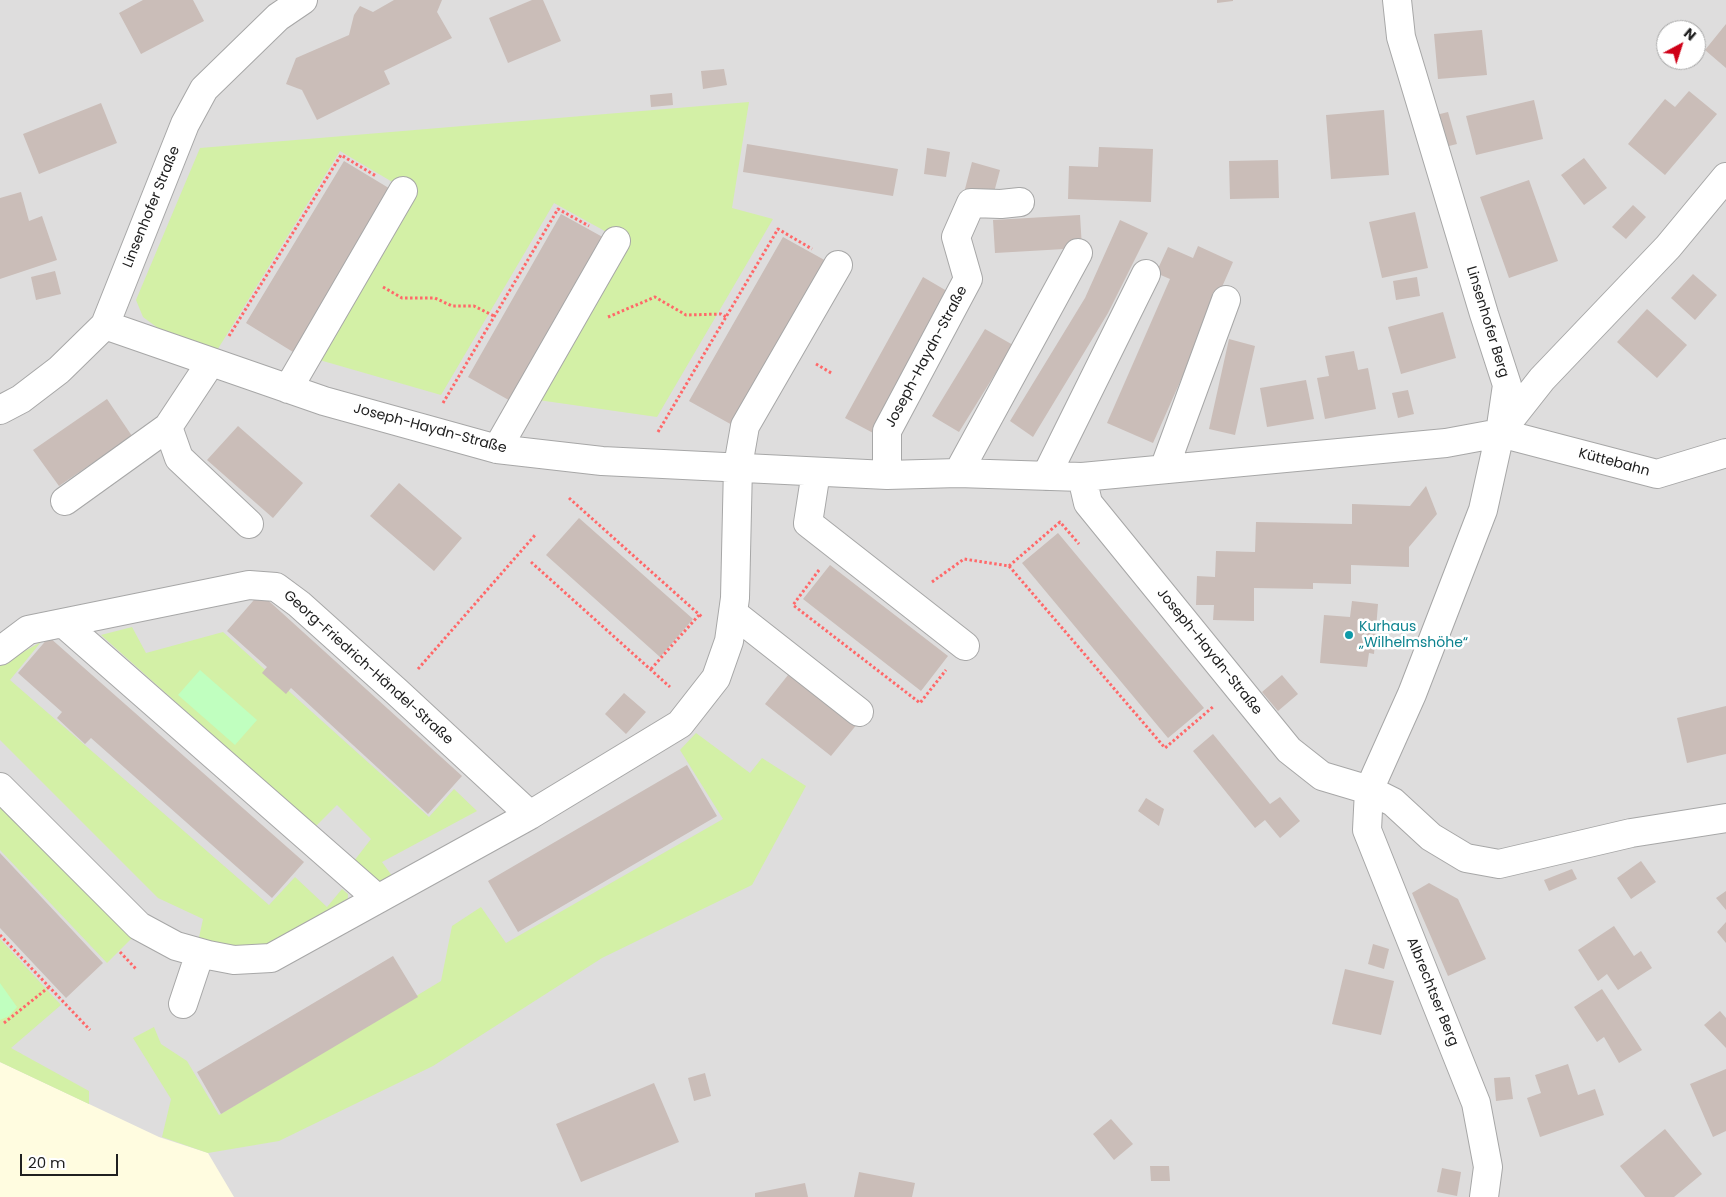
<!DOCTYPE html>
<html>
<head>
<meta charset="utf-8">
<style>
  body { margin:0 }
  #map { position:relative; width:1726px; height:1197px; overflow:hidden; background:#f1ece5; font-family:Poppins,sans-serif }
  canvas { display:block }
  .north { position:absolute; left:1656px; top:20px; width:50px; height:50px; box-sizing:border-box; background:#fff; border:1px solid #a6a6a6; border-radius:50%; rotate:40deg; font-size:14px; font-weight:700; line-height:20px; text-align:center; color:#202020 }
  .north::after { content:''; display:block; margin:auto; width:18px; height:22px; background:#cf0017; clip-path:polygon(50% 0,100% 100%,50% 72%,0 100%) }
  .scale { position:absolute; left:20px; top:1154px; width:98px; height:22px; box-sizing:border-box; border:2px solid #202020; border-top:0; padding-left:6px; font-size:15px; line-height:18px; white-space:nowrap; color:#202020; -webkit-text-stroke:4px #fff; paint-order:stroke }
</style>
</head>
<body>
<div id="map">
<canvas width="1726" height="1197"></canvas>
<div class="north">N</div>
<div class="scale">20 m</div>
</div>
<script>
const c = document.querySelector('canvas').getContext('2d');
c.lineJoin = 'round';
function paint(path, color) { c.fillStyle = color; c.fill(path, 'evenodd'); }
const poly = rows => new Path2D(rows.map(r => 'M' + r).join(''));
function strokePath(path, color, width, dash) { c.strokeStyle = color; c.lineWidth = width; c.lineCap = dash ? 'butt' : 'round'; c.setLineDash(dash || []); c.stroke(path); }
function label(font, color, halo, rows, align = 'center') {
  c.font = font + ' Poppins,sans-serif'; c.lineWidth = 5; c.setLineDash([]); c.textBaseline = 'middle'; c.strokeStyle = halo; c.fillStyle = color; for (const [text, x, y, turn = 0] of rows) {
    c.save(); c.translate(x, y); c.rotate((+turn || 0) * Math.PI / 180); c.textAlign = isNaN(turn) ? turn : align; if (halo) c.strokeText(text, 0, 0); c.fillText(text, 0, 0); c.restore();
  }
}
paint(poly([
  [0,0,1726,0,1726,1197,0,1197],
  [1666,30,1696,30,1696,60,1666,60]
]), '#dedddd');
paint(poly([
  [0,1062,159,1137,208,1153,234,1197,0,1197]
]), '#fffce0');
paint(poly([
  [749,102,732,208,773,219,657,417,538,400,630,245,554,203,441,395,316,359,411,193,340,151,216,352,166,334,143,317,136,300,200,148],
  [132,627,146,653,223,632,429,817,454,789,477,811,382,862,395,880,379,883,354,861,371,839,337,805,315,827,101,635],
  [41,642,10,680,269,905,295,877,327,907,342,889,348,894,347,910,283,944,229,951,198,942,203,919,158,898,0,740,0,665],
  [696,733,750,773,762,758,806,786,752,885,602,958,433,1066,279,1141,208,1153,162,1137,171,1099,133,1038,154,1027,161,1044,187,1061,219,1115,441,981,452,926,481,907,506,943,723,819,680,750],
  [0,801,134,936,107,963,0,850],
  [0,939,61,1005,11,1048,89,1091,89,1104,0,1062]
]), '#d3f0a6');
paint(poly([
  [200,670,257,720,235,745,178,695],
  [0,983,17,1007,9,1016,0,1020]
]), '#c0ffbf');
paint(poly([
  [143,0,193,0,204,21,141,54,119,13],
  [394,0,442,0,437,12,452,38,384,71,390,84,317,120,302,90,286,84,296,58,349,35,354,15,360,6,373,12],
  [532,0,543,0,561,41,508,63,489,18],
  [1217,0,1233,0,1233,1,1217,3],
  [1726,24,1726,68,1705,50],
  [1482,30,1487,75,1438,79,1434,34],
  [724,69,727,85,703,89,701,71],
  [1689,91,1717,114,1665,175,1628,144,1665,99,1675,107],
  [672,93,673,105,651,107,650,95],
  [1534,100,1543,139,1476,155,1466,116],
  [101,103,117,143,39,174,23,134],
  [1384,110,1389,175,1331,179,1326,115],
  [1448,112,1457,144,1441,148,1432,116],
  [747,144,898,169,893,196,743,172],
  [1099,147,1153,149,1151,202,1068,199,1069,166,1098,167],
  [927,148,950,152,946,177,924,174],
  [1584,158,1607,188,1584,205,1561,175],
  [1278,160,1279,198,1230,199,1229,161],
  [344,161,392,190,293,352,246,323],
  [972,162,1000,170,993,196,965,189],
  [1529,180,1558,261,1509,278,1480,197],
  [21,192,29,221,42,216,57,260,0,279,0,198],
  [1633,205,1646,217,1626,239,1612,227],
  [1415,212,1428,268,1382,278,1369,222],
  [561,214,608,240,514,403,468,377],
  [1080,215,1082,248,995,253,993,220],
  [1120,220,1148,233,1108,313,1033,437,1010,421,1085,298],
  [783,237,828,262,734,426,689,401],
  [1198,246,1233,262,1153,443,1107,423,1170,279,1156,273,1168,247,1193,258],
  [55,271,61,294,36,300,31,277],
  [1693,274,1717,295,1695,320,1671,298],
  [923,277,952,294,875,434,845,418],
  [1417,277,1420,296,1396,300,1393,281],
  [1647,309,1687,345,1657,378,1617,342],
  [1443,312,1456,358,1401,374,1388,327],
  [985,329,1013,345,959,432,932,416],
  [1229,339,1255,346,1235,435,1209,429],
  [1354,351,1358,370,1368,368,1376,409,1325,419,1317,378,1329,376,1325,356],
  [1306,380,1314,419,1267,427,1260,388],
  [1408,390,1414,414,1398,418,1392,393],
  [107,399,132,436,59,486,33,450],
  [238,426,303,483,273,518,207,460],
  [399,483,462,538,434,571,370,516],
  [1426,486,1437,514,1409,547,1409,567,1351,565,1351,584,1313,583,1313,589,1254,588,1254,621,1213,620,1214,605,1196,605,1197,576,1215,577,1216,551,1255,552,1256,522,1352,524,1352,504,1410,506],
  [579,518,693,619,660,657,546,555],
  [1058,533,1204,708,1168,738,1022,563],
  [830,565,948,656,921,691,803,599],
  [260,593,462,776,428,814,291,688,286,694,262,673,267,667,227,631],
  [1352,601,1378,604,1374,654,1369,653,1367,667,1320,663,1324,615,1350,617],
  [49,637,304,862,272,898,91,738,85,744,57,718,62,712,18,673],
  [792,670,858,723,831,756,765,704],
  [1282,675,1298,694,1278,711,1262,692],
  [624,693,646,712,626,734,605,714],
  [1726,706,1726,754,1687,763,1677,718],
  [1213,734,1270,804,1280,797,1300,821,1280,838,1265,820,1255,828,1193,751],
  [687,765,717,816,518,932,488,881],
  [1146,798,1164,809,1159,826,1138,811],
  [0,853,103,963,66,998,0,928],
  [1641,861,1656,882,1631,899,1617,878],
  [1572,869,1577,879,1549,891,1544,880],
  [1429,883,1458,899,1486,959,1448,976,1412,893],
  [1726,891,1726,910,1716,898],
  [1726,922,1726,943,1717,932],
  [1614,926,1634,956,1641,951,1652,968,1618,990,1607,974,1598,981,1578,950],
  [1373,944,1389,949,1384,969,1368,964],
  [393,956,418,997,221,1114,197,1072],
  [1345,969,1394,981,1381,1035,1332,1024],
  [1602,989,1642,1050,1619,1063,1604,1037,1597,1042,1574,1007],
  [1720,1011,1726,1018,1726,1048,1704,1025],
  [1568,1064,1578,1095,1595,1089,1604,1115,1540,1137,1527,1098,1541,1093,1535,1075],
  [1726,1069,1726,1131,1713,1137,1690,1084],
  [705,1073,711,1096,694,1101,688,1078],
  [1510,1077,1513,1099,1496,1101,1494,1078],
  [654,1083,679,1142,581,1182,556,1124],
  [1111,1119,1133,1144,1114,1160,1093,1134],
  [1665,1129,1702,1174,1674,1197,1645,1197,1620,1166],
  [1150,1166,1169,1166,1170,1181,1151,1181],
  [1442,1168,1461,1172,1457,1196,1437,1192],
  [859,1172,915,1183,912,1197,854,1197],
  [805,1183,808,1197,755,1197,755,1193]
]), '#cabdb8');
const minor = poly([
  [1397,0,1401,37,1484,314,1507,385,1500,433,1483,510,1412,694,1369,790,1367,830,1476,1103,1488,1167,1484,1197],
  [105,325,324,401,497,449,602,461,887,475,958,473,1082,477,1446,443,1500,433,1657,474,1726,453],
  [288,389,403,191],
  [0,410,21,399,59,370,105,325,185,124,204,89,278,17,303,0],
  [168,427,179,458,249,524],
  [1501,431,1542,379,1668,247,1726,177],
  [497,449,616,241],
  [1164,469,1226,300],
  [816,472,808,523,965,646],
  [958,473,1078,253],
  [887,475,887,431,968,279,956,237,971,203,1001,204,1020,202],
  [1046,476,1146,274],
  [1082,477,1088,503,1289,750,1322,776,1369,790,1393,802,1431,837,1466,858,1499,864,1631,833,1726,818],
  [65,501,168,427,211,362],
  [733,613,859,712],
  [63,623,378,899],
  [0,651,28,630,249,585,276,587,299,604,397,692,530,815],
  [0,787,139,926,176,946,208,955,234,960,271,958,530,815,680,724,716,678,729,641,735,598,738,466,745,426,838,265],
  [183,1004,200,953]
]);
strokePath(minor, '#a7a7a7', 30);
strokePath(poly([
  [383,287,402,298,435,298,452,306,474,306,494,316],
  [608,317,655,297,686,315,721,314,726,317],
  [229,336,341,155,376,176],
  [816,364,833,374],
  [443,403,558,209,589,226],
  [658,432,778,229,812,249],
  [569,498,702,617],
  [531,562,670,687],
  [1009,566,1060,522,1079,544],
  [819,570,793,605,920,703,946,670],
  [932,582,964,559,1009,566,1165,748,1214,706],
  [418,669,536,534],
  [651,669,699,615],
  [0,935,90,1030],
  [120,952,137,970],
  [4,1023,49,987]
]), '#ff6869', 3, [2.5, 2.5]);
strokePath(minor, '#fff', 28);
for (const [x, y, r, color] of [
  [1349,635,5,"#0f9aa8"]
]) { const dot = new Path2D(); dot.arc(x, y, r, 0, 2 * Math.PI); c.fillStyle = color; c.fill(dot); strokePath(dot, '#fff', 2); }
label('14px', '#202020', '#fff', [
  ["Linsenhofer Straße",152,207,-68],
  ["Linsenhofer Berg",1487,322,73],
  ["Joseph-Haydn-Straße",927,357,-62],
  ["Joseph-Haydn-Straße",430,429,15],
  ["Küttebahn",1614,463,15],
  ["Joseph-Haydn-Straße",1209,652,51],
  ["Georg-Friedrich-Händel-Straße",368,668,42],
  ["Albrechtser Berg",1432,992,68]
]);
label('14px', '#0d838f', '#fff', [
  ["Kurhaus",1359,627],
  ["„Wilhelmshöhe“",1359,643]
], 'left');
</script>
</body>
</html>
